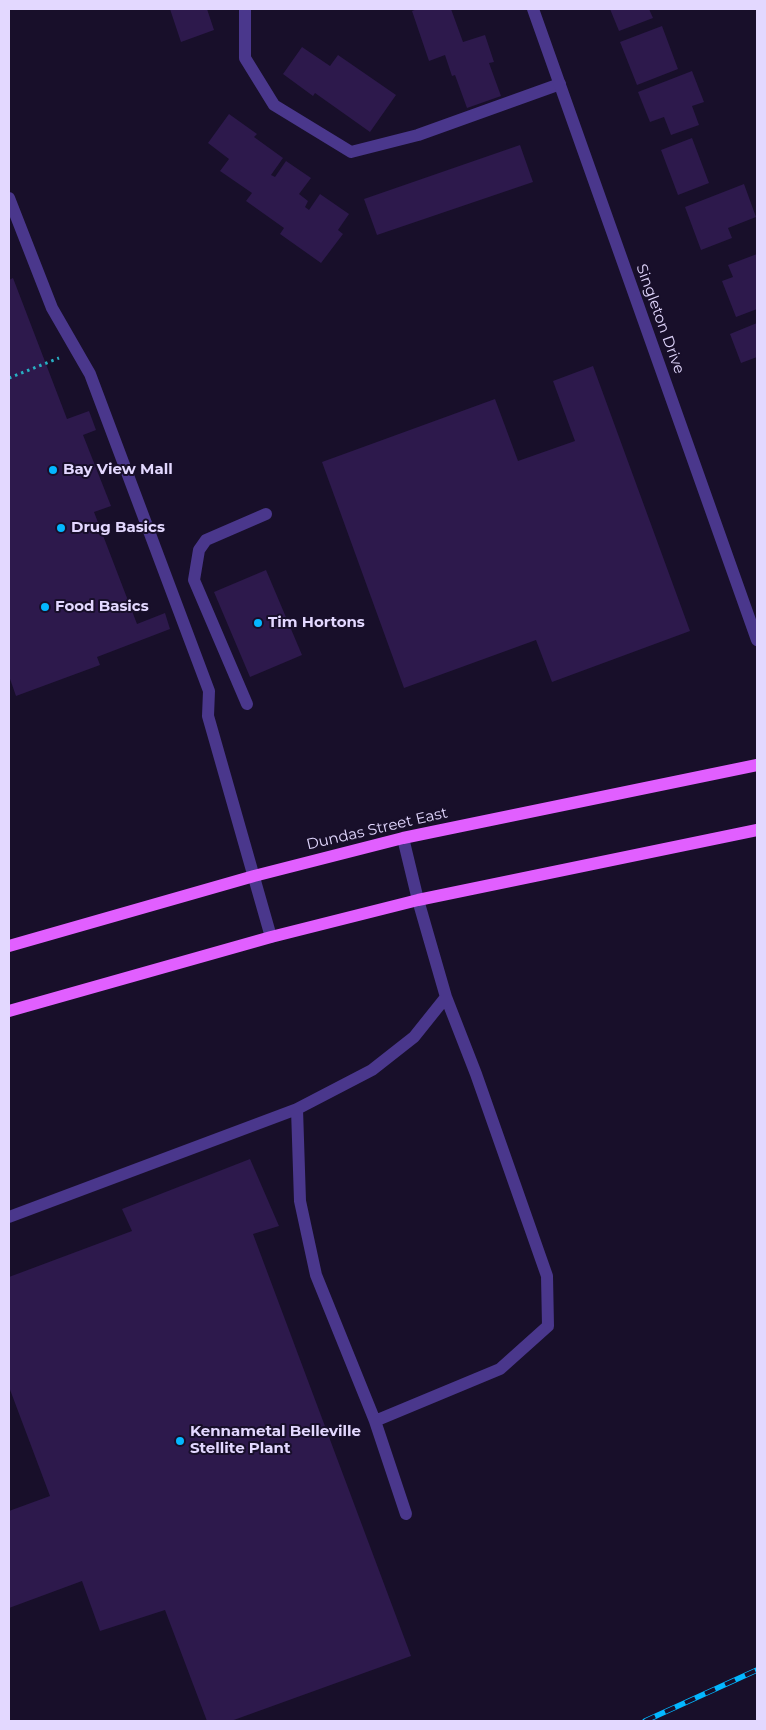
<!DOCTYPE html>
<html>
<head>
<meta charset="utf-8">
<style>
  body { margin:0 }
  #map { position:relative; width:766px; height:1730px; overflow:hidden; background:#180f2a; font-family:Montserrat,sans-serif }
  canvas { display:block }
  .frame { position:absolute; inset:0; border:10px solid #e3d8ff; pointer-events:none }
</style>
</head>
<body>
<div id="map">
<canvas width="766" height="1730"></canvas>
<div class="frame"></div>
</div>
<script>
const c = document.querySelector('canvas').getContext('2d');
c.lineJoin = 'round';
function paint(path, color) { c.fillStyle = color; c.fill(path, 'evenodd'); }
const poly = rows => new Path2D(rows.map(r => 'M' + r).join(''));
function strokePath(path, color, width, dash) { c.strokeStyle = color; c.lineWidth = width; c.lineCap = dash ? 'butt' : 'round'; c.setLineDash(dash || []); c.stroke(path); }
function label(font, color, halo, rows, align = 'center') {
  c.font = font + ' Montserrat,sans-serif'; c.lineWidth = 4; c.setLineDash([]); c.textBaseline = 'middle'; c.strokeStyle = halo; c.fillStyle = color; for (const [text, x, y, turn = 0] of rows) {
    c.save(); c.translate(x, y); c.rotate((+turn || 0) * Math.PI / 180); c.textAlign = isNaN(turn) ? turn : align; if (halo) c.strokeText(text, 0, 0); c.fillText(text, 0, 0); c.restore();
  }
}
paint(poly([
  [170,9,207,9,214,30,181,42],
  [417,9,451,9,463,42,485,35,494,62,489,63,501,96,467,108,455,75,452,76,445,55,429,61,412,11],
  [610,9,649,9,653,18,619,31],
  [662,26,678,69,637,85,620,42],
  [302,47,330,66,338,55,396,95,370,132,315,93,313,96,283,74],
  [692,71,704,102,692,106,699,125,671,135,664,117,650,122,638,92],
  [229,114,257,134,254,137,283,158,271,175,275,177,286,161,311,178,299,194,308,201,305,207,309,210,320,194,349,214,338,230,343,234,321,263,280,234,284,228,246,201,252,193,220,171,229,159,208,143],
  [692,138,709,183,678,195,661,150],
  [520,145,533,182,377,235,364,199],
  [744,184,756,217,728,228,732,238,701,250,685,207],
  [757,254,757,309,736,317,722,281,733,277,728,265],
  [13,278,67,419,89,411,96,430,83,435,111,506,94,512,137,624,165,613,170,629,97,657,100,665,16,696,9,676,9,280],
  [757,323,757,357,741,363,730,334],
  [593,366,690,631,552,682,536,640,404,688,322,462,495,399,518,461,575,441,553,381],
  [266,570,302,655,250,677,214,592],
  [250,1159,279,1226,253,1234,411,1656,231,1721,207,1721,165,1610,100,1631,82,1581,9,1608,9,1511,50,1496,9,1387,9,1277,132,1231,122,1209]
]), '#2d194c');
strokePath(poly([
  [9,378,59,358]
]), '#28b0c3', 3, [2.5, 4]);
strokePath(poly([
  [245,9,245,58,274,105,351,152,418,135,560,84],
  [9,198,52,308,90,374,209,691,208,716,271,937],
  [247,704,194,580,199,550,206,540,266,514],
  [297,1109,300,1201,316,1275,375,1421,406,1514],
  [9,1217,297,1109,372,1070,414,1037,446,997,418,900,403,838],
  [375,1421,500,1369,548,1326,547,1276,476,1074,446,997]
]), '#4a378c', 12);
strokePath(poly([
  [533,9,757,640]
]), '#4a378c', 12);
strokePath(poly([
  [9,946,254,876,403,838,757,765],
  [9,1011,271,937,418,900,757,830]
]), '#e15fff', 12);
const rail = poly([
  [645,1721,757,1670]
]);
strokePath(rail, '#04b7ff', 5.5);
strokePath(rail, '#180f2a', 4, [11]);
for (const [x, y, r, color] of [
  [53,470,5,"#04b7ff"],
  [61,528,5,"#04b7ff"],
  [45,607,5,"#04b7ff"],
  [258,623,5,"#04b7ff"],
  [180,1441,5,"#04b7ff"]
]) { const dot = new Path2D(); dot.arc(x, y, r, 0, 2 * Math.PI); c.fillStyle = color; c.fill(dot); strokePath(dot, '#180f2a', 2); }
label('15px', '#e3d8ff', '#180f2a', [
  ["Singleton Drive",660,319,70],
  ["Dundas Street East",377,829,-13]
]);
label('bold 15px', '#e3d8ff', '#180f2a', [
  ["Bay View Mall",63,470],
  ["Drug Basics",71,528],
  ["Food Basics",55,607],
  ["Tim Hortons",268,623],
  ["Kennametal Belleville",190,1432],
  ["Stellite Plant",190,1449]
], 'left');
</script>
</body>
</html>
